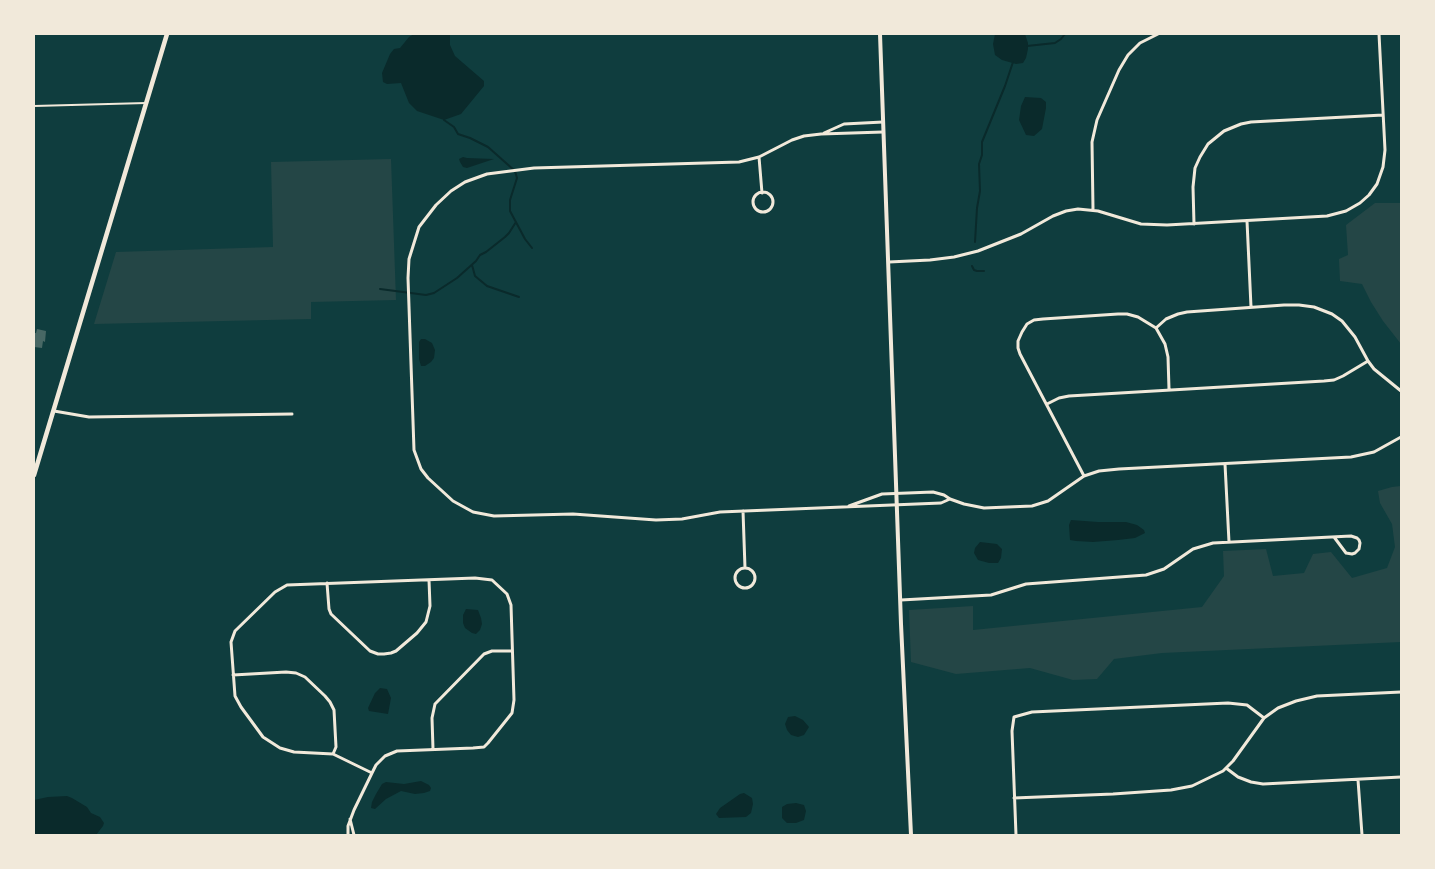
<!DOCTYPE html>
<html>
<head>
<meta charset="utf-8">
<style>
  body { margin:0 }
  #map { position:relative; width:1435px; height:869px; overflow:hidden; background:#0f3d3e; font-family:Montserrat,sans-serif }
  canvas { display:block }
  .frame { position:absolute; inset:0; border:35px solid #f1e9da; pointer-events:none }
</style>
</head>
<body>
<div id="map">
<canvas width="1435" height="869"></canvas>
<div class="frame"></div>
</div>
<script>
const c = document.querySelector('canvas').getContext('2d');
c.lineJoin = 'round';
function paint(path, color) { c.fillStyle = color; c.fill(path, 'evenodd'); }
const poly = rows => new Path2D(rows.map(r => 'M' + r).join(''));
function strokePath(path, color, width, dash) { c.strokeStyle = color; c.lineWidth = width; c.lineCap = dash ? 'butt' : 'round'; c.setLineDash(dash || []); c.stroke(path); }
paint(poly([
  [391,159,396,300,311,302,311,319,94,324,116,252,273,247,271,162],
  [1375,203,1401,203,1401,344,1383,321,1371,302,1362,284,1340,281,1339,259,1348,255,1346,225],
  [1401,486,1401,642,1162,653,1114,659,1097,679,1073,680,1030,668,956,674,911,662,909,610,973,606,973,630,1202,607,1224,576,1223,551,1266,549,1273,576,1304,573,1313,554,1331,552,1352,578,1387,568,1395,547,1392,524,1380,503,1378,491,1392,487]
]), '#244646');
paint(poly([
  [414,34,450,34,450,45,455,56,484,81,484,86,461,114,444,120,417,111,409,103,401,83,387,84,383,82,382,73,390,54,394,49,400,48,409,37],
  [995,34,1025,34,1028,43,1028,49,1026,58,1023,63,1016,64,1002,60,995,55,993,44],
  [1025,97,1041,98,1046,102,1046,108,1042,129,1034,136,1026,135,1019,120,1021,106],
  [463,157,467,158,494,159,467,168,463,167,460,162,459,159],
  [421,339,425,339,432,343,435,350,434,358,431,362,425,366,421,366,419,359,419,342],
  [1071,520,1098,522,1126,522,1137,525,1144,530,1145,533,1135,538,1118,540,1093,542,1076,541,1070,540,1069,525],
  [980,542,997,544,1002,549,1001,558,998,563,989,563,978,560,974,553,975,548],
  [466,609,478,610,481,618,482,624,480,630,476,634,472,633,465,628,463,623,463,615],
  [380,688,387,689,391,698,388,714,369,711,368,708,375,693],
  [795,716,803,720,809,727,804,735,798,737,791,735,787,730,785,724,788,717],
  [421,781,429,785,431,788,430,791,424,793,415,794,401,791,386,799,375,809,371,808,372,802,376,794,382,784,386,782,404,784],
  [744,793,752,798,753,804,751,813,746,817,719,818,716,814,720,808,740,794],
  [67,796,72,798,87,807,91,813,100,817,104,823,103,826,96,835,34,835,34,800,48,797],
  [796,803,804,805,806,811,804,820,796,823,787,823,782,818,782,807,787,804]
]), '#0a2a2b');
strokePath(poly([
  [1027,46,1055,43,1061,39,1065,34],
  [444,120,454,127,458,134,470,138,488,147,515,171,517,178,510,200,510,211,525,239,532,248],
  [975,242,977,208,980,191,979,164,982,155,982,142,1005,86,1013,62],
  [472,265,475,276,487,286,519,297],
  [972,266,974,270,977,271,984,271],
  [380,289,426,295,434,293,457,278,476,261,480,255,486,252,505,237,509,233,516,222]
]), '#0a2a2b', 2);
paint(poly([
  [37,329,46,331,45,342,43,341,42,348,34,347,34,333,36,333]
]), '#486865');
strokePath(poly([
  [34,106,146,103]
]), '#f1e9da', 2);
strokePath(poly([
  [883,132,821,134,804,136,792,140,759,157,739,162,534,168,487,174,465,182,451,191,436,205,419,227,409,259,408,278,414,450,421,469,428,478,453,501,473,512,494,516,573,514,656,520,682,519,720,512,941,503,950,499],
  [824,133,844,124,883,122],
  [759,157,762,193],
  '753 202a10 10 0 1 1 20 0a10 10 0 1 1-20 0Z',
  [1093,209,1092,142,1097,120,1119,70,1128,55,1140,43,1158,34],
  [1247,221,1251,307],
  [1194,224,1193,187,1195,168,1200,157,1208,144,1224,131,1241,124,1251,122,1383,115],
  [889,262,930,260,954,257,978,251,1021,234,1053,216,1066,211,1078,209,1098,211,1141,224,1167,225,1327,216,1346,211,1360,203,1369,195,1377,184,1383,167,1385,150,1379,34],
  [1156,328,1166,319,1178,314,1187,312,1284,305,1299,305,1314,307,1332,314,1342,321,1355,337,1368,361,1374,369,1401,391],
  [1047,404,1059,398,1069,396,1324,381,1334,380,1343,376,1368,361],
  [54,411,89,417,292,414],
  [1225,464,1229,542],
  [1084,476,1020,354,1018,348,1018,341,1022,332,1027,324,1034,320,1043,319,1118,314,1127,314,1138,317,1156,328,1165,344,1168,357,1169,389],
  [849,506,882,494,933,492,944,495,950,499,964,504,984,508,1032,506,1048,501,1084,476,1099,471,1119,469,1351,457,1374,452,1401,437],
  [743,511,745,568],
  '735 578a10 10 0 1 1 20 0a10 10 0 1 1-20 0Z',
  [327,583,329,609,331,614,370,651,378,654,384,654,391,653,396,651,417,633,426,622,430,606,429,580],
  [901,600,991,595,1026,584,1146,575,1164,569,1193,549,1213,543,1351,536,1357,538,1359,540,1360,543,1359,549,1355,553,1352,554,1346,553,1334,537],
  [233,675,286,672,296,673,305,677,325,696,330,702,334,710,336,747,333,754],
  [433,749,432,718,435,704,484,654,492,651,512,651],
  [1226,768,1238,777,1251,782,1263,784,1401,777],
  [1358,780,1362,835],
  [1014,798,1113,794,1171,790,1192,786,1223,771,1233,761,1264,718,1278,708,1296,701,1317,696,1401,692],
  [350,819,354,835],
  [348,835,348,826,354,810,372,773,376,765,385,756,397,751,473,748,484,747,488,743,512,713,514,700,511,605,507,594,492,580,475,578,287,585,275,592,235,631,231,642,235,696,241,707,263,737,280,748,294,752,333,754,372,773],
  [1016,835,1012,731,1014,717,1032,712,1228,703,1247,705,1264,718]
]), '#f1e9da', 3);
strokePath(poly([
  [880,34,901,624,911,835]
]), '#f1e9da', 4);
strokePath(poly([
  [34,475,167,34]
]), '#f1e9da', 4.5);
</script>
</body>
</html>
